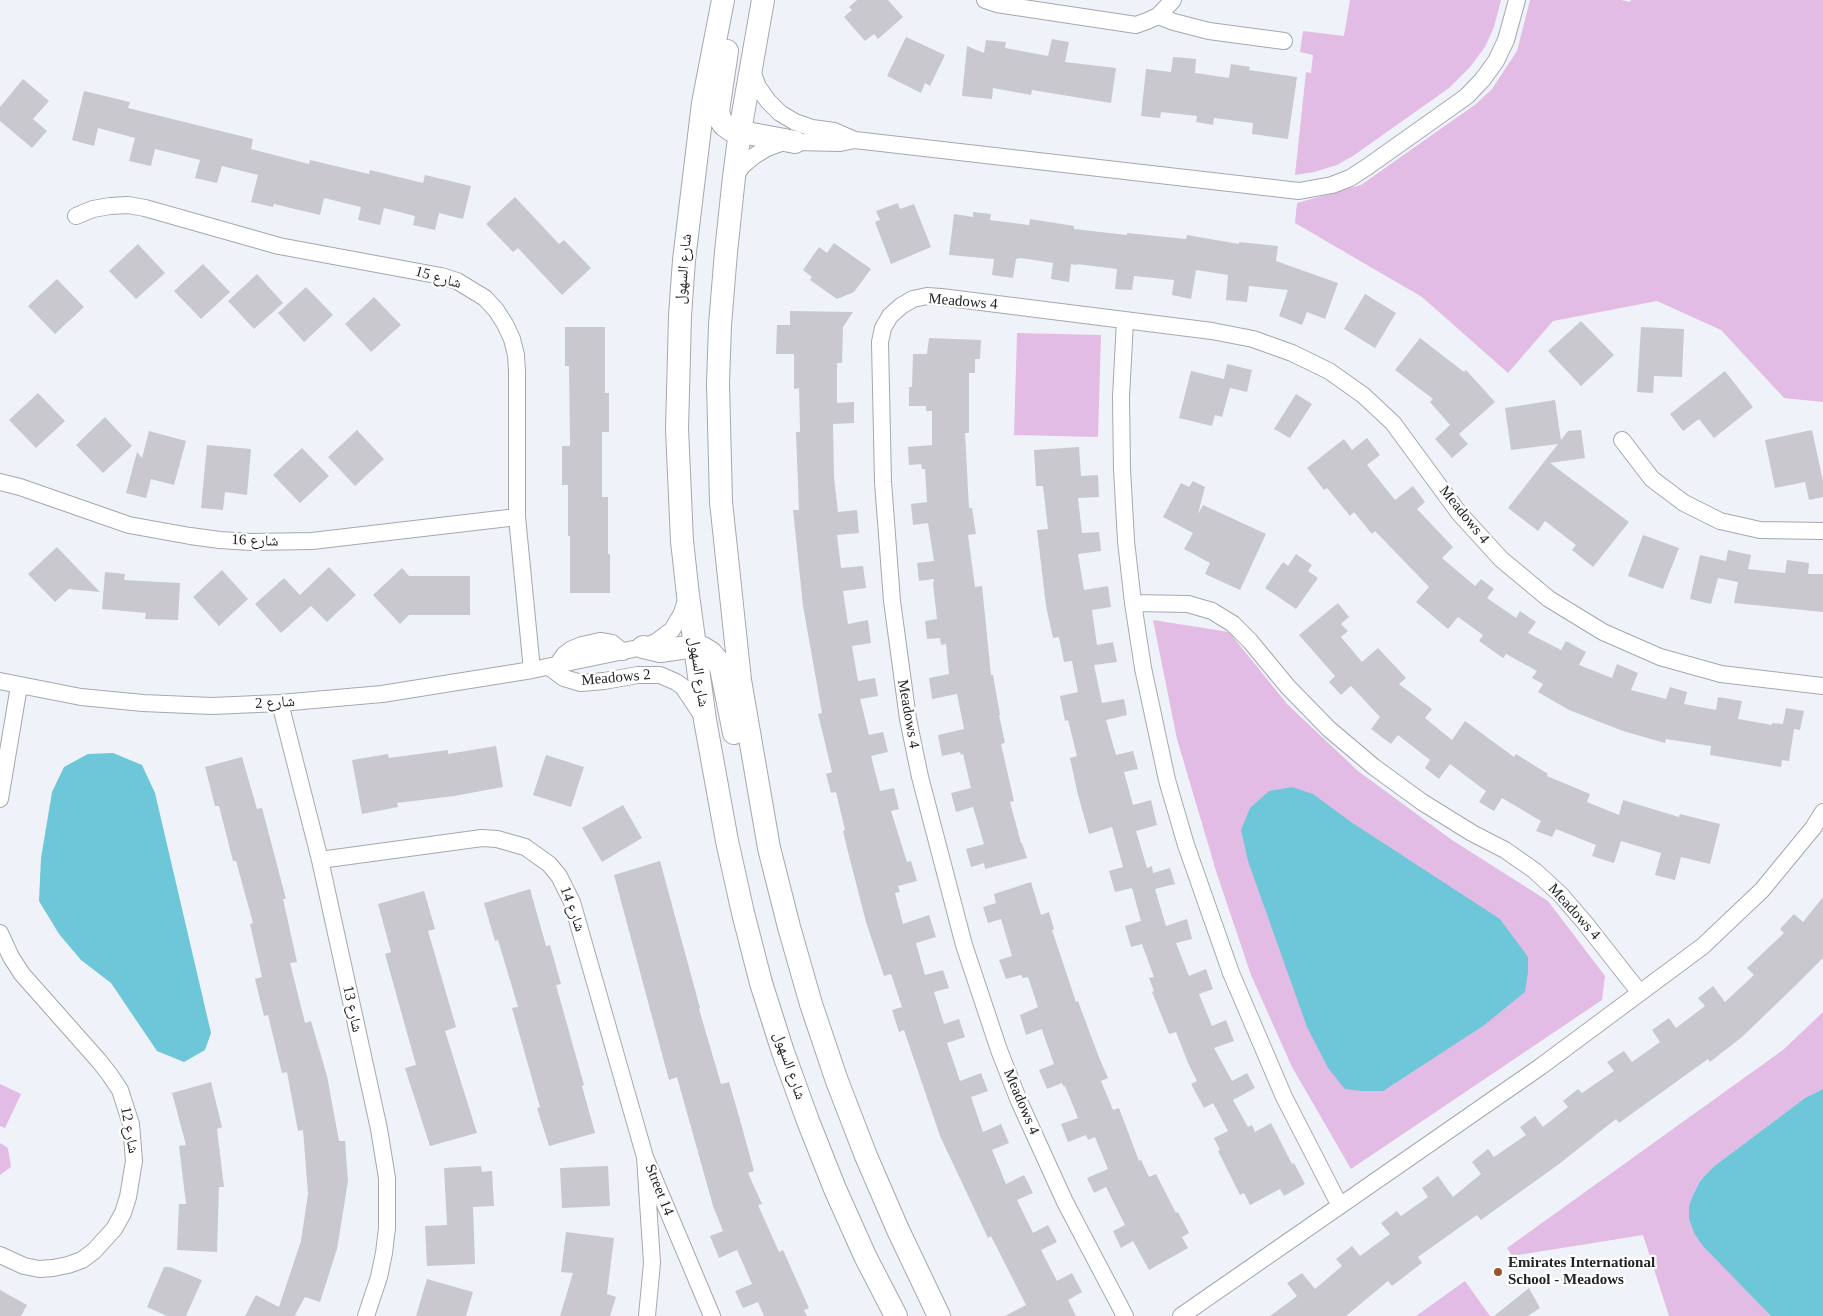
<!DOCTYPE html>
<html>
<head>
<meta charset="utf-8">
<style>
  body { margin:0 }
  canvas { display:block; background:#eff2f9 }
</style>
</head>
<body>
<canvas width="1823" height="1316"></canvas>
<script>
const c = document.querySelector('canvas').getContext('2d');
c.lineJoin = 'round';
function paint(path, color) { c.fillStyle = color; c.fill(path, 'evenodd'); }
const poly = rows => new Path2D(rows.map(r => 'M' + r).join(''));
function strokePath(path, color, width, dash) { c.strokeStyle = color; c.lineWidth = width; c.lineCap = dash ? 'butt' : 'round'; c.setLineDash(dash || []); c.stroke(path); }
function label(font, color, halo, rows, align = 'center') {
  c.font = font + ' "Times New Roman","Noto Naskh Arabic",serif'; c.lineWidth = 4.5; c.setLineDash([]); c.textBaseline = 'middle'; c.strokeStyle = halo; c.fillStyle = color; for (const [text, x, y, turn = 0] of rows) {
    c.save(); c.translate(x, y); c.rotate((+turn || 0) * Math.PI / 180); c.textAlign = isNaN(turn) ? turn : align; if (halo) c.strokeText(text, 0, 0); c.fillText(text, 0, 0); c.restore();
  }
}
paint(poly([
  [1350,0,1501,0,1494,27,1485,47,1470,67,1449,88,1353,156,1337,165,1314,172,1295,175,1306,72,1311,73,1313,55,1300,52,1303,31,1344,36],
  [1530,0,1621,0,1630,2,1631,0,1823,0,1823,402,1784,398,1721,330,1657,301,1553,321,1508,373,1422,297,1295,223,1297,203,1361,185,1476,104,1492,89,1517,51],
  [1017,333,1101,335,1098,437,1014,435],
  [1153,620,1229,632,1287,704,1358,771,1452,840,1548,901,1605,976,1602,1000,1351,1169,1292,1067,1251,975,1216,871,1177,739],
  [1823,1012,1823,1089,1805,1098,1713,1167,1700,1181,1693,1195,1689,1206,1689,1219,1694,1233,1771,1316,1669,1316,1643,1235,1512,1256,1507,1248,1783,1050],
  [0,1084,21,1094,5,1128,0,1126],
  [0,1143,8,1148,11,1167,0,1175],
  [1465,1281,1490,1316,1416,1316]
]), '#e3bce5');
paint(poly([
  [113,753,142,765,155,793,211,1033,205,1050,184,1062,157,1051,111,983,81,960,59,934,39,901,41,858,52,792,64,767,88,754],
  [1292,787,1313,794,1351,822,1500,919,1528,957,1528,972,1525,992,1483,1026,1383,1091,1361,1091,1345,1089,1328,1068,1307,1027,1248,861,1241,830,1250,808,1269,791],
  [1823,1089,1823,1316,1771,1316,1703,1246,1694,1233,1689,1219,1689,1206,1693,1195,1700,1181,1713,1167,1805,1098]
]), '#6dc7d9');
paint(poly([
  [857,0,888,0,903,17,878,39,874,34,865,41,844,17,852,10,849,7],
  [906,37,945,55,930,86,925,83,921,93,887,76],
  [1052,39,1069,42,1065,62,1116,68,1111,103,1032,90,1031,95,993,88,992,99,962,96,967,46,984,53,986,40,1006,42,1005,48,1048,56],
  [1173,57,1196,59,1195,73,1229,78,1231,64,1250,67,1249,70,1297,77,1288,139,1252,134,1253,123,1214,118,1213,125,1196,122,1197,116,1161,112,1160,118,1141,116,1146,69,1171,72],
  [23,79,49,101,33,119,47,131,32,148,0,121,0,107],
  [84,91,130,102,128,108,253,139,251,149,309,164,310,160,369,174,370,170,423,183,425,175,471,186,463,219,439,213,435,230,413,225,415,216,384,208,380,225,358,220,361,207,324,198,320,215,274,204,273,207,251,202,258,175,222,166,217,183,195,178,200,160,155,149,151,166,129,161,135,138,98,128,94,146,72,140],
  [515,197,559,244,564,240,591,268,562,295,518,248,513,252,486,224],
  [898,203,900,209,914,204,931,247,891,264,875,222,880,220,876,211],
  [973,212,991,214,990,220,1029,225,1030,219,1074,226,1074,229,1127,235,1127,233,1186,239,1187,235,1239,244,1239,242,1278,246,1276,261,1338,283,1325,319,1307,312,1302,325,1279,316,1288,290,1249,286,1247,302,1226,300,1228,275,1196,270,1191,299,1172,295,1174,280,1134,276,1132,290,1115,289,1117,269,1077,264,1077,265,1071,264,1069,282,1051,279,1053,263,1021,258,1016,259,1013,278,992,275,994,259,949,255,954,214,973,217],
  [834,243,871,269,854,292,837,299,810,280,812,277,803,270,819,247,827,253],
  [138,244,165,273,136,299,109,271],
  [203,264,230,292,201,319,174,291],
  [257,274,283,303,254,329,228,301],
  [57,279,84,307,55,334,28,306],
  [306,287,333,315,304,342,278,313],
  [1365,294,1396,313,1375,348,1344,329],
  [374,297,401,325,371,352,345,324],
  [790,311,853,312,843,327,842,363,837,363,837,403,854,402,854,423,833,424,834,477,838,512,857,510,859,533,837,535,841,568,863,566,866,588,843,591,848,624,868,620,871,643,852,646,858,681,875,678,878,696,860,699,869,735,883,732,888,752,871,756,880,791,894,788,899,809,891,811,907,862,911,861,917,881,898,886,900,892,895,893,903,924,929,915,936,937,916,943,925,975,943,970,949,988,934,992,944,1024,959,1019,965,1037,947,1043,960,1081,981,1073,988,1091,971,1097,983,1132,1001,1124,1009,1143,992,1150,1006,1184,1024,1175,1033,1193,1017,1200,1033,1233,1048,1225,1057,1242,1041,1250,1057,1281,1072,1273,1082,1292,1068,1300,1076,1316,1005,1316,1026,1305,991,1236,988,1238,940,1136,904,1030,899,1032,892,1010,902,1007,891,974,884,976,866,922,847,848,843,831,845,830,836,792,831,793,826,774,832,772,818,714,822,713,803,606,793,510,799,510,796,432,800,432,799,388,794,389,794,354,776,354,777,325,790,325],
  [1581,321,1614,355,1581,386,1548,351],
  [565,327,605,327,605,393,609,393,609,432,602,432,602,497,608,497,608,554,610,554,610,593,570,593,570,536,568,536,568,485,562,485,562,446,570,446,569,366,565,366],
  [1641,327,1684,329,1682,377,1654,376,1653,393,1637,392],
  [929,338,981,340,980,359,975,359,975,373,969,373,969,433,965,433,969,508,972,508,976,534,968,535,975,587,982,586,991,675,993,675,1000,715,999,715,1005,743,1001,744,1014,801,1010,802,1021,843,1022,843,1027,858,985,869,984,863,971,867,966,849,984,844,973,807,956,812,951,793,971,788,963,754,961,755,960,752,942,756,938,735,964,729,957,694,932,699,929,678,949,674,946,644,941,645,940,638,927,639,925,621,937,619,933,584,934,579,919,581,917,563,934,561,928,523,913,525,911,504,927,502,925,469,922,469,921,464,909,465,908,447,932,445,932,411,926,411,926,406,909,406,909,387,912,387,913,354,927,354],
  [1420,338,1464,372,1466,370,1495,402,1459,434,1468,444,1452,458,1435,439,1450,425,1430,402,1433,399,1395,370],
  [1227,364,1252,370,1247,392,1230,388,1222,417,1215,415,1212,426,1179,418,1191,371,1224,379],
  [1725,371,1753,407,1714,438,1699,419,1683,431,1670,414],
  [38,393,65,421,36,448,9,420],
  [1296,394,1312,404,1290,438,1274,429],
  [1555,400,1561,440,1568,431,1581,430,1585,458,1550,463,1629,522,1593,567,1572,550,1576,545,1545,521,1538,531,1508,508,1558,444,1511,450,1505,408],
  [105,417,132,446,103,473,76,445],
  [357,430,384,459,355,486,328,457],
  [1812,430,1823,481,1823,497,1809,500,1805,482,1775,488,1765,440],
  [149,431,186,441,174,485,151,479,146,498,126,493,137,452,142,458],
  [1367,438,1380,455,1367,465,1395,500,1413,486,1425,502,1417,509,1453,547,1442,558,1475,586,1481,579,1494,589,1487,598,1516,618,1520,611,1536,622,1528,633,1561,650,1566,641,1586,652,1579,665,1612,678,1617,664,1638,673,1631,690,1666,699,1670,687,1687,692,1684,704,1716,710,1718,697,1742,701,1738,719,1772,725,1772,723,1783,724,1786,708,1804,711,1800,730,1794,729,1789,761,1782,760,1781,767,1710,755,1711,746,1666,739,1665,743,1623,731,1569,710,1538,692,1543,684,1532,678,1537,671,1506,654,1503,658,1479,641,1483,635,1458,617,1448,629,1416,602,1429,587,1375,531,1372,534,1354,512,1350,516,1327,488,1324,490,1307,468,1344,439,1352,450],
  [207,445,251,449,247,495,225,492,223,510,201,508],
  [1079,447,1081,476,1098,475,1099,497,1078,498,1082,533,1099,532,1101,551,1078,554,1084,590,1108,586,1111,607,1092,610,1097,645,1113,642,1117,662,1094,665,1102,703,1124,699,1127,715,1106,720,1116,755,1133,751,1138,769,1124,772,1133,805,1151,800,1157,825,1136,831,1147,868,1152,866,1153,873,1170,868,1175,884,1155,889,1166,926,1187,919,1192,939,1176,943,1189,976,1206,969,1213,989,1199,994,1212,1026,1226,1020,1234,1041,1214,1048,1232,1081,1247,1073,1255,1088,1233,1100,1248,1127,1252,1125,1255,1132,1271,1123,1292,1164,1294,1163,1305,1184,1284,1196,1280,1189,1250,1205,1244,1193,1240,1195,1218,1151,1220,1150,1214,1138,1228,1131,1213,1103,1204,1108,1191,1084,1197,1081,1188,1063,1176,1032,1169,1034,1152,992,1154,991,1149,978,1154,977,1142,944,1131,947,1125,926,1141,921,1132,888,1115,892,1109,871,1123,867,1112,827,1089,834,1078,795,1070,758,1077,756,1068,720,1065,721,1060,696,1078,692,1072,661,1064,662,1059,637,1053,638,1046,606,1037,530,1048,529,1043,486,1036,486,1034,450],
  [302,448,329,476,300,503,273,475],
  [1193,481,1205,487,1198,514,1203,505,1238,521,1236,523,1238,521,1266,534,1240,590,1205,574,1210,563,1184,549,1193,533,1163,517,1181,483,1189,487],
  [1643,535,1679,548,1663,589,1628,576],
  [57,547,100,592,69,589,55,602,28,574],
  [1728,550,1751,555,1748,569,1785,573,1787,560,1809,563,1808,574,1823,574,1823,612,1734,603,1738,582,1718,578,1711,604,1690,599,1700,555,1726,561],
  [1296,554,1312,565,1308,571,1318,578,1296,609,1265,588,1283,562,1288,566],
  [329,567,356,595,327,622,311,606,281,633,255,604,284,578,300,595],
  [402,568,409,576,470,576,470,615,409,615,400,624,373,595],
  [222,570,248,599,219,626,193,597],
  [105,572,125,574,124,580,180,583,178,620,145,619,146,613,102,609],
  [1338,603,1349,617,1341,624,1348,631,1341,637,1362,662,1378,648,1406,678,1399,684,1432,709,1425,718,1452,740,1465,721,1514,757,1516,754,1548,774,1547,776,1590,794,1587,802,1619,815,1623,800,1679,817,1680,814,1720,824,1710,864,1681,857,1675,880,1655,875,1661,853,1621,841,1614,863,1592,856,1596,845,1556,829,1552,837,1536,831,1541,821,1502,798,1494,811,1479,802,1486,791,1450,764,1439,779,1425,768,1430,760,1398,735,1391,744,1371,729,1380,717,1351,686,1341,695,1329,682,1335,676,1299,635],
  [496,746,503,787,454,796,397,803,398,807,362,814,352,760,388,754,389,758,448,750,448,754],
  [546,755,584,767,571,807,533,795],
  [242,757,257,809,262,808,286,899,283,899,297,962,290,963,305,1023,311,1021,327,1076,339,1141,345,1141,348,1181,337,1249,320,1302,305,1297,295,1315,297,1316,245,1316,256,1295,279,1307,301,1241,308,1194,303,1130,298,1131,287,1072,282,1073,268,1015,264,1016,255,979,262,977,250,924,253,923,236,861,233,861,219,806,215,806,205,767],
  [623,805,642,838,602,862,582,828],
  [660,861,700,1008,699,1009,721,1084,729,1082,740,1120,754,1171,748,1173,762,1204,758,1205,779,1252,783,1250,809,1308,804,1310,807,1316,764,1316,758,1302,743,1308,735,1291,752,1284,737,1250,719,1258,710,1236,723,1231,713,1206,677,1077,669,1080,614,875],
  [1031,882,1041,915,1049,912,1054,929,1052,930,1076,1002,1078,1001,1098,1055,1108,1078,1101,1081,1113,1110,1119,1108,1139,1161,1141,1160,1149,1177,1156,1174,1176,1213,1178,1212,1189,1233,1182,1237,1188,1248,1149,1270,1133,1241,1121,1248,1113,1231,1125,1225,1106,1187,1094,1193,1087,1178,1108,1169,1095,1137,1088,1140,1086,1135,1068,1142,1061,1124,1078,1118,1065,1086,1064,1087,1062,1083,1047,1089,1039,1070,1054,1064,1043,1033,1042,1029,1026,1035,1020,1015,1038,1007,1028,977,1023,978,1021,975,1006,979,999,960,1012,956,1001,919,988,923,983,907,996,903,994,894],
  [530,889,546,946,550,945,561,984,556,985,584,1085,582,1086,595,1133,549,1146,537,1108,540,1107,512,1008,518,1007,498,940,495,941,484,903],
  [424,891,435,929,428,931,456,1027,445,1031,477,1133,430,1146,405,1068,416,1065,385,954,391,952,378,904],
  [1823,897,1823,958,1796,985,1742,1037,1710,1062,1708,1059,1619,1123,1616,1119,1559,1164,1481,1220,1477,1215,1418,1257,1422,1263,1392,1286,1388,1281,1346,1316,1270,1316,1297,1296,1287,1283,1302,1273,1315,1289,1342,1266,1336,1259,1352,1246,1360,1256,1390,1234,1381,1223,1397,1211,1401,1216,1428,1197,1422,1188,1438,1176,1453,1197,1481,1174,1472,1162,1488,1149,1494,1157,1526,1135,1520,1127,1535,1116,1543,1127,1568,1107,1563,1101,1578,1089,1582,1093,1614,1071,1607,1062,1624,1051,1632,1062,1660,1042,1652,1030,1669,1018,1676,1028,1705,1006,1698,998,1713,986,1725,1002,1754,975,1747,968,1784,933,1780,929,1794,914,1803,922],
  [211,1082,222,1127,217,1129,224,1187,219,1187,217,1252,177,1250,179,1204,186,1204,179,1146,186,1145,172,1093],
  [481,1166,482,1172,492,1171,494,1206,473,1207,475,1264,427,1266,425,1226,447,1225,444,1168],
  [608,1166,610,1206,562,1208,560,1168],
  [566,1232,614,1238,607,1294,616,1297,610,1316,560,1316,573,1273,561,1272],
  [164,1267,170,1267,202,1280,186,1316,167,1316,147,1307],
  [427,1279,473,1292,466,1316,416,1316],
  [1529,1288,1540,1308,1528,1316,1494,1316],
  [0,1290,27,1305,21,1316,0,1316]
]), '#cac8cf');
const minor = poly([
  [985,0,997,4,1136,25,1147,21,1158,16,1173,0],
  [1158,16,1174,22,1209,31,1284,41],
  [752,71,758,87,768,101,780,113,795,122,812,128,834,131,855,140],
  [734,177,743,165,754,156,767,148,781,143,795,142,840,143,855,140,1299,191,1332,185,1350,178,1367,167,1467,96,1483,79,1496,61,1506,40,1517,0],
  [76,216,93,209,110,206,128,205,145,208,279,246,441,276,457,281,485,298,496,310,505,324,512,339,516,355,517,371,517,517,532,670],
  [1125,321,1121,397,1122,469,1126,541,1133,603,1143,668,1167,780,1186,845,1231,973,1284,1097,1340,1206],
  [1622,440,1652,479,1684,503,1720,521,1760,530,1823,531],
  [0,482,20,487,129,525,190,536,220,540,251,542,312,541,517,517],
  [1133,603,1188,604,1212,611,1233,624,1250,641,1288,687,1329,729,1374,767,1422,802,1472,833,1505,850,1535,871,1561,895,1585,923,1640,993],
  [557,665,564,655,572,649,582,645,600,641,612,643,623,652],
  [549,667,564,678,581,683,604,681,638,675,660,675,676,682,683,687,701,714],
  [0,681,81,697,143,703,212,706,280,703,382,694,532,670,643,647,656,642,672,630,682,613,687,597],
  [280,703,320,860,379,1129,387,1178,387,1228,384,1253,379,1277,366,1316],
  [0,799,19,686],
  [320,860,482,838,497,839,525,847,549,864,559,876,572,902,645,1157],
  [0,933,11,957,22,974,99,1061,110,1075,120,1090,131,1124,134,1161,128,1197,123,1213,114,1229,94,1251,82,1260,68,1265,53,1268,39,1269,24,1266,0,1255],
  [647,1316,652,1263,645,1157,712,1316],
  [1125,1316,1065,1202,1019,1101,999,1050,964,945,920,777,908,719,892,601,883,482,880,342,883,328,890,316,901,306,913,299,927,296,941,297,1212,331,1253,339,1292,353,1329,371,1363,395,1393,423,1459,513,1501,559,1549,599,1603,632,1660,657,1721,674,1823,686],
  [1181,1316,1540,1067,1703,946,1762,890,1813,828,1823,812]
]);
const secondary = poly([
  [723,0,703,103,684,260,680,316,677,429,682,541,688,595,705,720,727,841,743,913,761,983,783,1052,808,1121,835,1189,865,1256,896,1316],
  [763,0,740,131,734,177,726,252,720,325,718,384,721,502,740,680,769,848,789,927,811,1004,837,1081,866,1156,898,1230,939,1316],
  [727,51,718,111,720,119,724,125,731,130,795,142],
  [643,647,660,651,695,646,703,648,711,653,717,660,721,668,734,733]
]);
strokePath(minor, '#a5a8ae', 18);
strokePath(secondary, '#a5a8ae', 24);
strokePath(minor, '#fff', 16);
strokePath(secondary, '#fff', 22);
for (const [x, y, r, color] of [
  [1498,1272,5,"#9b542c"]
]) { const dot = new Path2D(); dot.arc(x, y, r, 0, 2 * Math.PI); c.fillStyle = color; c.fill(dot); strokePath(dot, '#fff', 2); }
label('15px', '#222325', '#fff', [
  ["شارع السهول",684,269,-85],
  ["شارع 15",438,278,16],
  ["Meadows 4",963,302,5],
  ["Meadows 4",1464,515,51],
  ["شارع 16",255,541,2],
  ["شارع السهول",698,672,82],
  ["Meadows 2",616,678,-5],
  ["شارع 2",275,703,-3],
  ["Meadows 4",908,714,80],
  ["شارع 14",572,909,70],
  ["Meadows 4",1574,912,48],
  ["شارع 13",352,1009,78],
  ["شارع السهول",789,1066,71],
  ["Meadows 4",1021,1102,67],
  ["شارع 12",129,1130,80],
  ["Street 14",659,1190,68]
]);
label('bold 15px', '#222325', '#fff', [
  ["Emirates International",1508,1263],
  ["School - Meadows",1508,1280]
], 'left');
</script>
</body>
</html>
